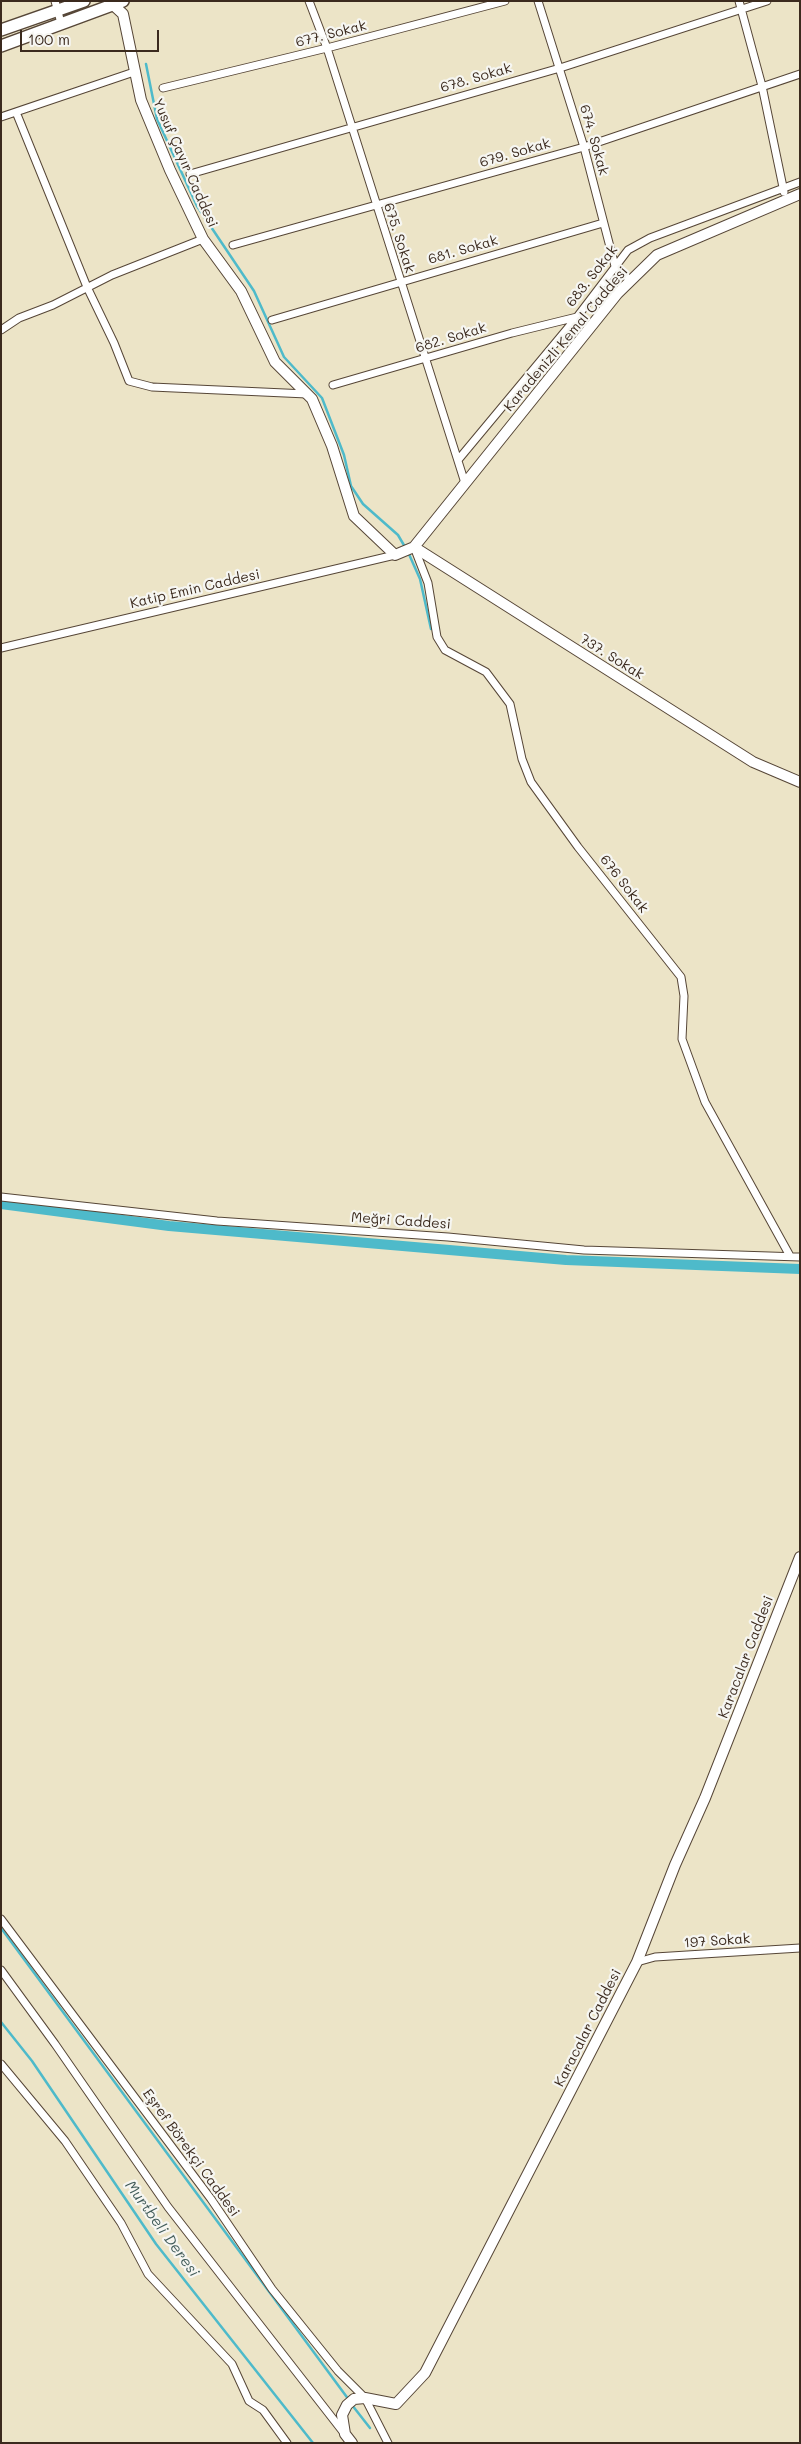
<!DOCTYPE html>
<html>
<head>
<meta charset="utf-8">
<style>
  body { margin:0 }
  #map { position:relative; width:801px; height:2444px; overflow:hidden; background:#ece4c7; font-family:Mali,sans-serif }
  canvas { display:block }
  .frame { position:absolute; inset:0; border:2px solid #3b2a1e; pointer-events:none }
  .scale { position:absolute; left:20px; top:30px; width:139px; height:22px; box-sizing:border-box; border:2px solid #3b2a1e; border-top:0; padding-left:6px; font-size:15px; line-height:18px; white-space:nowrap; color:#3b2a1e; -webkit-text-stroke:4px #f6f6f2; paint-order:stroke }
</style>
</head>
<body>
<div id="map">
<canvas width="801" height="2444"></canvas>
<div class="frame"></div>
<div class="scale">100 m</div>
</div>
<script>
const c = document.querySelector('canvas').getContext('2d');
c.lineJoin = 'round';
const poly = rows => new Path2D(rows.map(r => 'M' + r).join(''));
function strokePath(path, color, width, dash) { c.strokeStyle = color; c.lineWidth = width; c.lineCap = dash ? 'butt' : 'round'; c.setLineDash(dash || []); c.stroke(path); }
function label(font, color, halo, rows, align = 'center') {
  c.font = font + ' Mali,sans-serif'; c.lineWidth = 4.5; c.setLineDash([]); c.textBaseline = 'middle'; c.strokeStyle = halo; c.fillStyle = color; for (const [text, x, y, turn = 0] of rows) {
    c.save(); c.translate(x, y); c.rotate((+turn || 0) * Math.PI / 180); c.textAlign = isNaN(turn) ? turn : align; if (halo) c.strokeText(text, 0, 0); c.fillText(text, 0, 0); c.restore();
  }
}
strokePath(poly([
  [146,64,157,119,197,206,254,291,284,357,322,398,344,455,351,486,363,504,398,535,405,547],
  [408,552,420,579,431,629],
  [1,1928,349,2400],
  [1,2022,32,2061,156,2244,313,2443],
  [352,2405,370,2428]
]), '#4ebaca', 2.5);
strokePath(poly([
  [1,1204,169,1226,566,1260,800,1269]
]), '#4ebaca', 10);
const street = poly([
  [55,1,61,23],
  [309,1,327,48,465,483],
  [538,1,584,147,615,266,631,281],
  [739,1,762,86,784,192],
  [163,88,327,48,505,1],
  [16,112,87,287,114,343,129,381,152,387,307,394],
  [1,117,134,72],
  [190,174,560,68,767,1],
  [233,245,584,147,800,74],
  [272,320,603,223],
  [1,330,19,318,53,305,112,275,203,239],
  [333,385,512,333,577,317],
  [458,460,577,317,628,250,650,238,800,182],
  [414,547,428,583,437,637,445,650,486,672,510,704,522,759,531,782,578,847,681,977,684,996,682,1039,705,1102,790,1256],
  [1,648,395,555],
  [1,1197,217,1221,448,1237,584,1250,800,1257],
  [1,1919,211,2199,272,2289,338,2371,365,2398,388,2443],
  [637,1962,655,1957,800,1948],
  [1,1970,55,2044,168,2207,344,2433],
  [1,2064,65,2141,121,2223,148,2274,232,2364,249,2401,263,2410,287,2443]
]);
const secondary = poly([
  [109,1,123,14,141,100,170,170,203,239,241,291,275,362,312,399,332,446,354,516,395,555,414,547,617,294,657,255,800,194],
  [414,547,753,762,800,782],
  [352,2443,345,2434,342,2415,347,2405,354,2399,365,2398,396,2404,425,2373,637,1962,675,1865,705,1798,800,1557]
]);
const primary = poly([
  [1,30,84,1],
  [1,46,123,1]
]);
strokePath(street, '#564637', 9);
strokePath(secondary, '#564637', 12);
strokePath(primary, '#564637', 14);
strokePath(street, '#fff', 7);
strokePath(secondary, '#fff', 10);
strokePath(primary, '#fff', 11);
label('14px', '#3b2a1e', '#f6f6f2', [
  ["677. Sokak",331,34,-14],
  ["678. Sokak",476,78,-16],
  ["674. Sokak",594,140,74],
  ["679. Sokak",515,153,-16],
  ["Yusuf Çayır Caddesi",185,163,66],
  ["675. Sokak",399,238,72],
  ["681. Sokak",463,250,-16],
  ["683. Sokak",592,276,-52],
  ["682. Sokak",451,338,-17],
  ["Karadenizli Kemal Caddesi",566,339,-50],
  ["Katip Emin Caddesi",195,589,-13],
  ["737. Sokak",612,657,32],
  ["676 Sokak",624,884,52],
  ["Meğri Caddesi",401,1221,4],
  ["Karacalar Caddesi",746,1657,-69],
  ["197 Sokak",717,1941,-4],
  ["Karacalar Caddesi",588,2028,-63],
  ["Eşref Börekçi Caddesi",191,2153,54]
]);
label('italic 15px', '#425c5a', '#f6f6f2', [
  ["Murtbeli Deresi",162,2229,54]
]);
</script>
</body>
</html>
